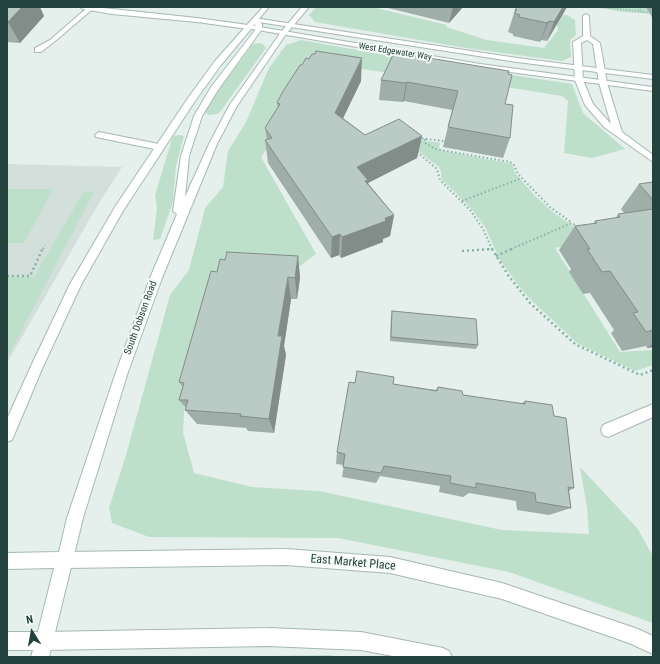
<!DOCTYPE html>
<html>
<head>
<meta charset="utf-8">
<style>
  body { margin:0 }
  #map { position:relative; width:660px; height:664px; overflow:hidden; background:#e5efec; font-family:"Roboto Condensed",sans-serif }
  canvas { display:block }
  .frame { position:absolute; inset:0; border:8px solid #23423d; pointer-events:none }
  .north { position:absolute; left:12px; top:612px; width:40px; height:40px; -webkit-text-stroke:3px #f6fbf9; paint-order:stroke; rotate:349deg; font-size:11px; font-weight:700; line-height:16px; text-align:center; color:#23423d }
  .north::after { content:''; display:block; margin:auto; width:14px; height:18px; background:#23423d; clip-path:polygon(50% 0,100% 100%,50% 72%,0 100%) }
</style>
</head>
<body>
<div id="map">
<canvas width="660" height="664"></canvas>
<div class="frame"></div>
<div class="north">N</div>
</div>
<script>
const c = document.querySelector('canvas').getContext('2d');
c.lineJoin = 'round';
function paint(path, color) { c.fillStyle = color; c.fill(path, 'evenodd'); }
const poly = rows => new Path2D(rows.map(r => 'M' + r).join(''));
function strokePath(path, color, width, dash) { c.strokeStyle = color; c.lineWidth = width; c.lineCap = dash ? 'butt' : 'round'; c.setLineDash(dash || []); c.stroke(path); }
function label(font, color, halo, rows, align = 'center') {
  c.font = font + ' "Roboto Condensed",sans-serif'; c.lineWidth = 4; c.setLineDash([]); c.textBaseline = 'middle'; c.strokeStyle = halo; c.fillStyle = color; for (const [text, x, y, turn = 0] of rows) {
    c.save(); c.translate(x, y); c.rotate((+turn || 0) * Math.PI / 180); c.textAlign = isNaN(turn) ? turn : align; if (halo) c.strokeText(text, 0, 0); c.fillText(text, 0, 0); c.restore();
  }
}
paint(poly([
  [7,164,122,167,99,203,7,363]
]), '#d3dfdb');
paint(poly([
  [316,7,372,7,447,25,446,27,487,40,544,48,558,30,555,14,567,15,575,20,576,35,570,40,571,57,562,61,466,48,315,22,309,15],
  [593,7,644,7,653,8,653,14,624,12],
  [301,40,425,62,572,84,583,113,625,149,592,158,564,153,568,101,562,96,401,70,390,73,320,63,279,132,261,157,316,254,287,276,185,397,183,432,194,473,252,487,319,491,502,530,589,534,587,508,580,467,637,528,653,556,653,623,509,572,338,538,149,537,112,523,109,508,126,455,170,295,189,270,205,208,223,187,228,151,246,122,269,68,286,45],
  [258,43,263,44,266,48,220,112,217,114,209,115,205,112,208,104,253,44],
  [179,135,184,136,176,165,173,202,160,239,153,240,157,208,155,195,172,139,174,136],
  [397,136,440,143,439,150,512,164,516,174,534,195,554,213,583,233,587,241,555,248,620,352,653,350,653,365,635,371,577,343,530,299,519,286,500,260,485,227,473,211,454,191,442,180,441,171,438,166],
  [7,189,53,189,24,243,7,243],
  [84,191,94,192,7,358,7,276,34,277],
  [330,655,338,657,204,657]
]), '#bee0cb');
const service = poly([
  [88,7,95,7,54,42,41,52,35,52,35,48,50,40,88,7],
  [586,14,589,16,590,36,600,43,607,83,622,132,653,155,653,162,604,127,585,105,575,80,573,42,583,36,583,16,586,14],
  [587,40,593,44,599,83,611,124,593,104,583,80,581,43,587,40],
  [99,132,159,144,163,147,159,150,96,137,95,135,99,132],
  [653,404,653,417,608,437,603,435,601,430,603,425,653,404]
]);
const minor = poly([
  [80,7,94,7,197,18,248,25,251,27,248,29,197,22,112,14,83,9,80,7]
]);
const tertiary = poly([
  [254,18,517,58,653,75,653,79,517,62,252,21,251,20,254,18],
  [248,25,480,64,653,87,653,91,480,68,246,28,245,27,248,25],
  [286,549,390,557,502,583,638,629,653,636,653,654,629,643,502,599,390,573,286,565,65,568,59,566,57,560,59,554,65,552,286,549],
  [268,628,361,632,443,648,449,651,452,657,398,657,361,650,268,646,44,650,38,647,35,641,38,635,44,632,268,628]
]);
const secondary = poly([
  [263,7,269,7,258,20,262,24,262,29,218,90,202,116,189,156,185,197,209,144,229,106,281,32,302,7,309,7,286,34,237,106,217,144,162,278,128,372,83,518,49,657,31,657,33,650,7,650,7,632,38,632,54,568,7,569,7,553,59,552,67,518,116,372,150,278,177,214,173,211,181,156,194,116,211,87,256,29,255,24,221,65,195,101,123,211,81,285,42,369,12,440,7,442,7,419,32,364,70,284,115,207,188,98,215,61,263,7]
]);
strokePath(service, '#a7b8b4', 2);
strokePath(minor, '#a7b8b4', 2);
strokePath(tertiary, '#a7b8b4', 2);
strokePath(secondary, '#a3bbb5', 2);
strokePath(poly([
  [602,7,653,13],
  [638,7,642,12]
]), '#85b3aa', 1.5, [1, 2]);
strokePath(poly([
  [418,138,444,141],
  [425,139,425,143,435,149,510,162,514,165,518,174,550,207,572,223],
  [417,152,437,169,440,180,471,211,483,229,492,249],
  [462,201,522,178],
  [43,249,45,245],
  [488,249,492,249],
  [511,249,572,223,579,228]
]), '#85b3aa', 2, [1.5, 2.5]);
strokePath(poly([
  [462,251,492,249,508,275,530,303,575,344,640,375,653,370],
  [496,256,514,248],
  [7,276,30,276,43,248]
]), '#85b3aa', 2.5, [2, 3]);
paint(service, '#fff');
paint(minor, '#fff');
paint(tertiary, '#fff');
paint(secondary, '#fff');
paint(poly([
  [7,7,44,16,20,43,7,42],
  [384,7,463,7,449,23],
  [567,7,547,41,541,40,540,42,513,36,513,34,508,32,515,10],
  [646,7,653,7,653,19],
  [508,74,505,104,510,138,503,158,443,147,452,110,404,101,403,102,379,100,381,80],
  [361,81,343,118,365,135,422,136,417,158,368,183,394,215,390,236,383,239,383,242,341,258,339,255,331,258,268,163,265,140,267,140,265,128,278,108,277,103],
  [653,182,653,347,647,348,646,346,622,351,611,333,614,330,590,293,583,294,569,272,571,269,559,250,575,226,593,224,595,221,616,218,618,214,625,214,621,209,639,184],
  [298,256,300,278,297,299,291,299,284,346,286,355,274,433,248,431,246,428,197,424,185,410,186,408,179,400,183,387,179,382,217,272,225,260],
  [392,311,478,345,476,349,390,341,391,316],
  [355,383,393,384,436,390,438,387,463,395,521,404,525,401,554,416,574,488,569,491,571,508,549,515,517,510,516,501,469,493,463,497,439,492,440,486,380,476,376,483,342,477,344,465,336,464,337,452]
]), '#a0aea9');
paint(poly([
  [22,7,40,7,44,16,20,43,8,22],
  [453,7,463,7,449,23],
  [563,7,567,7,547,41,554,22],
  [549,21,541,40,540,42,547,23],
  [362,58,361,81,335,135,335,113],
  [407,82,404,101,403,102,406,83],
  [422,136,417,158,368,183,364,203,357,167],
  [394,215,390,236,383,239,383,242,341,258,342,237],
  [340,234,339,255,331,258,332,237],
  [298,256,300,278,297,299,295,278],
  [288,277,291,299,284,346,286,355,274,433,269,419,278,336],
  [653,344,653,347,647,348]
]), '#828d8a');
const building = poly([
  [7,7,22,7,8,22,7,22,7,7],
  [517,7,563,7,554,22,549,21,547,23,519,17,520,15,514,13,517,10,515,10,517,7],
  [316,51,362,58,335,113,365,135,399,119,422,136,357,167,368,180,365,181,394,215,385,218,386,221,342,237,340,234,332,237,265,140,272,138,265,128,280,104,277,103,282,93,300,65,302,65,306,58,309,59,312,54,315,54,316,51],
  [398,53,509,71,508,74,512,75,505,104,513,105,510,138,448,127,458,91,407,82,406,83,381,80,393,55,396,56,398,53],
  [653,182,653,200,639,184,653,182],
  [653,209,653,330,646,332,633,313,638,312,610,271,602,272,587,249,590,249,575,226,597,223,595,221,620,217,618,214,653,209],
  [227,252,298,256,295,278,288,277,278,336,282,336,269,419,240,416,241,414,185,410,188,400,179,400,184,383,179,382,211,271,217,272,220,259,225,260,227,252],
  [392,311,476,319,478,345,391,337,392,311],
  [357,371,394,377,393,384,437,391,438,387,462,391,463,395,525,404,525,401,552,405,554,416,566,418,574,488,568,487,571,508,536,502,535,493,476,483,476,488,450,483,451,476,384,466,381,473,343,467,345,454,337,452,349,382,355,383,357,371]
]);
paint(building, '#bacac5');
strokePath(building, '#828d8a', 1);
label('9px', '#23423d', '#f6fbf9', [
  ["West Edgewater Way",395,52,9]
]);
label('10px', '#23423d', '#f6fbf9', [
  ["South Dobson Road",141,318,-70]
]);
label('12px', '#23423d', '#f6fbf9', [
  ["East Market Place",353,563,5]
]);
</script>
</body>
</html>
